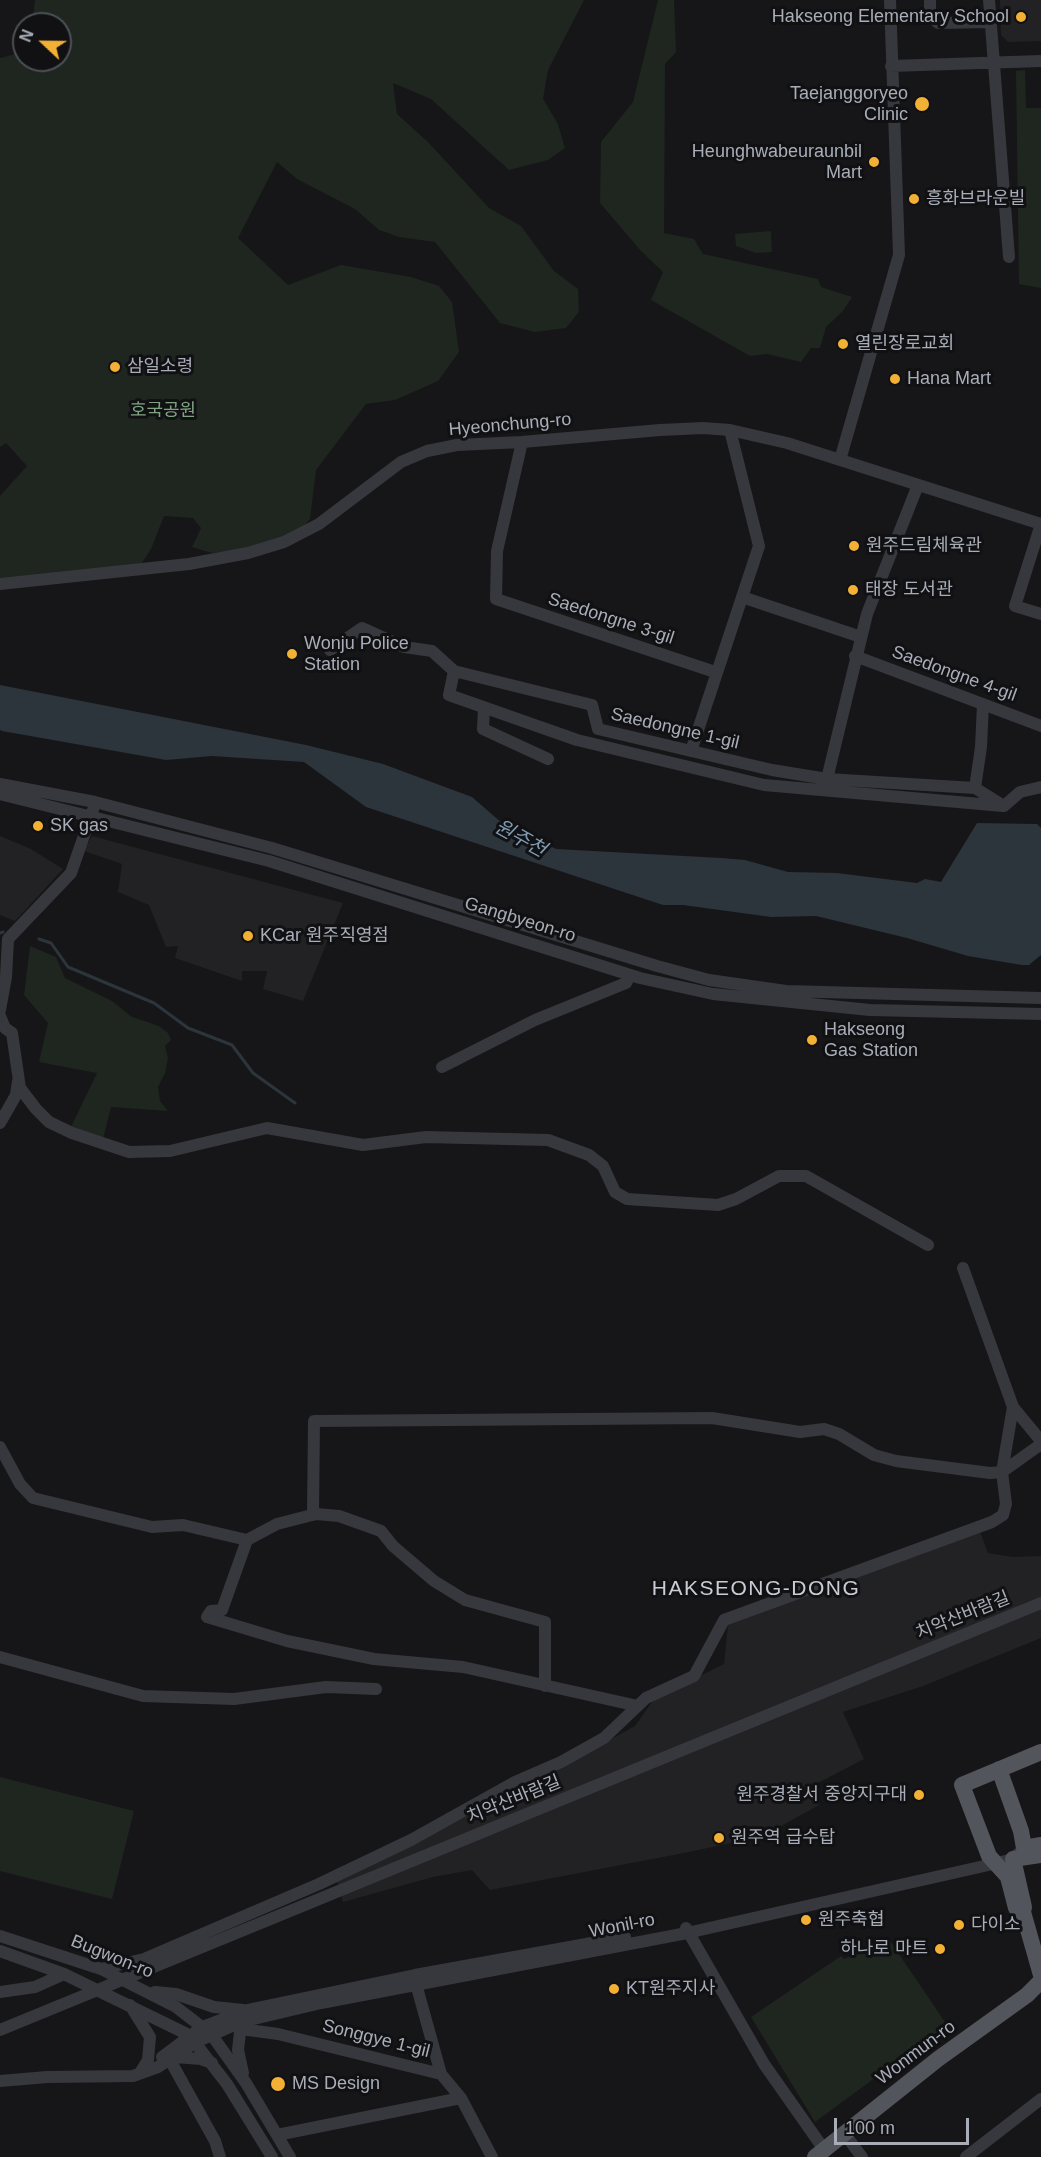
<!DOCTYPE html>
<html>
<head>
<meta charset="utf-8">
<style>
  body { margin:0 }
  #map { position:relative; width:1041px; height:2157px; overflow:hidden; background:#161618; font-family:Helvetica,sans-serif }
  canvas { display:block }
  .north { position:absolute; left:12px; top:12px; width:60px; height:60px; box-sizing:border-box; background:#111113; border:2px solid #4d4f55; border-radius:50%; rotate:292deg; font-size:16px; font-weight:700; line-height:24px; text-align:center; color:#a8adb8 }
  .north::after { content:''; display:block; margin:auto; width:21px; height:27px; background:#f2b134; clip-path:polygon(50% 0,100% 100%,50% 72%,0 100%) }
  .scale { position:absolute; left:834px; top:2118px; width:135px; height:27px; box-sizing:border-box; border:3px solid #a8adb8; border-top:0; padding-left:8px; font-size:18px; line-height:21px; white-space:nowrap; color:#a8adb8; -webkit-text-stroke:4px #111113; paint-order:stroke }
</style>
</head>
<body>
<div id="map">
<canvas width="1041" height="2157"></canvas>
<div class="north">N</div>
<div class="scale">100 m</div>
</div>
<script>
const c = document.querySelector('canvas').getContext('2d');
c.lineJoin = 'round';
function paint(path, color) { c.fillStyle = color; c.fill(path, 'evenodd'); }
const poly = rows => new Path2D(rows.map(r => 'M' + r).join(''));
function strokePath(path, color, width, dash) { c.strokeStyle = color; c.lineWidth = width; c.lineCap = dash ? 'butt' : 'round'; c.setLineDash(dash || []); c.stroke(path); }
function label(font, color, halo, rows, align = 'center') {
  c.font = font + ' Helvetica,"Noto Sans KR",sans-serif'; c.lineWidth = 6; c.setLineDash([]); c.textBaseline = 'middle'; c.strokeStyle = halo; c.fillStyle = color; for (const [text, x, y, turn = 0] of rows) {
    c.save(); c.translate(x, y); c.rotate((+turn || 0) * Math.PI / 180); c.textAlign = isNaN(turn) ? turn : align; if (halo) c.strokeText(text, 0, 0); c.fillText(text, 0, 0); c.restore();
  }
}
paint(poly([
  [1000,0,1041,0,1041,41,1008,42,1001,35],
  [0,836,31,849,63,869,15,921,0,915],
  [92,836,343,903,303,1001,263,989,267,971,242,971,242,981,175,958,178,946,166,947,149,905,118,892,122,864,84,851],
  [979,1529,988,1553,1013,1557,1041,1556,1041,1638,923,1686,843,1712,864,1759,812,1786,819,1805,763,1836,689,1852,490,1890,472,1870,433,1877,343,1902,337,1881,478,1806,536,1781,635,1726,654,1699,724,1664,728,1625]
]), '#222225');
paint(poly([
  [35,0,584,0,548,70,543,99,558,124,565,148,548,160,509,170,431,99,393,83,397,114,428,142,489,208,521,226,554,271,578,289,579,312,566,328,535,332,500,323,435,242,399,237,379,230,355,209,297,179,277,162,238,238,288,285,341,265,411,277,439,286,452,302,459,352,438,381,395,400,366,404,316,470,310,519,295,536,262,549,212,553,192,547,201,528,193,518,164,516,151,549,140,566,0,582,0,496,27,466,6,443,0,447,0,58,16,54,24,39,24,60,60,60,60,24,32,24],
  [658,0,674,0,676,52,665,64,664,233,694,239,703,254,818,279,821,287,852,297,843,311,826,327,820,348,811,348,801,362,767,354,750,356,651,300,663,272,641,251,600,203,601,142,633,102],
  [1025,70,1026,108,1041,108,1041,288,1019,284,1016,71],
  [771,231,772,252,756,253,736,246,735,234],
  [30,946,56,957,65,978,112,1001,132,1017,159,1026,168,1033,171,1040,165,1046,168,1058,165,1073,158,1087,160,1101,168,1111,111,1107,103,1139,71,1127,97,1073,39,1062,48,1023,24,995],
  [0,1777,134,1811,112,1899,0,1871],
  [888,1938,947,2025,815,2122,751,2017,841,1956,844,1959,883,1943]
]), '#1e261f');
paint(poly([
  [0,685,306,745,383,764,472,797,502,823,556,849,721,858,745,860,788,872,837,873,917,883,925,879,941,882,977,823,1037,824,1041,828,1041,955,1029,965,1022,965,968,956,907,938,816,916,771,917,683,905,663,905,366,807,304,762,212,756,166,760,2,731,0,730]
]), '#2c353c');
strokePath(poly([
  [0,933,3,932],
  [39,939,51,943,68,967,154,1003,188,1028,232,1045,253,1073,295,1103]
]), '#2c353c', 3);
strokePath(poly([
  [930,0,930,16,938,23,991,22],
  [989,0,1009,257],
  [891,66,1041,61],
  [522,442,497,551,496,599,715,672],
  [840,460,899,255,890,0],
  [1041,524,1015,606,1041,614],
  [0,584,189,564,248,553,284,542,319,524,401,462,427,451,457,445,522,442,660,430,703,428,730,430,787,443,1041,524],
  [742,597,861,637],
  [330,650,362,628,404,647,432,651,454,671,592,705,598,729,772,770,827,779,975,788,1004,806],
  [855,656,1041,726],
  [454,671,449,695,577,740,764,785,1003,806],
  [484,708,483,729,548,759],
  [691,751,759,546,730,430],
  [827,779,867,614,918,485],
  [0,784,95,802,272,848,657,966,709,980,786,991,1041,998],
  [975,788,981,747,983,704],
  [0,794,269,861,640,978,713,994,870,1010,1041,1014],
  [1004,806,1020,792,1041,787],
  [0,1010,6,977,8,939,71,873,93,810],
  [0,1016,5,1028,12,1033,20,1088,36,1109,49,1122,72,1133,129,1152,170,1151,267,1128,363,1145,426,1137,548,1140,589,1155,603,1166,615,1192,627,1199,718,1205,736,1199,779,1176,806,1176,928,1245],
  [442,1067,535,1020,626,983,630,975],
  [0,1123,16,1095,18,1081],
  [963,1268,1013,1407,1041,1441],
  [0,1447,20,1484,33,1498,152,1527,183,1525,247,1540,277,1524,316,1514,339,1516,381,1531,393,1546,434,1581,465,1600,545,1622,545,1686],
  [313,1515,314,1421,712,1418,800,1432,824,1429,839,1434,874,1455,896,1461,990,1473,1002,1472,1041,1444],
  [247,1540,222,1610,211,1611,207,1617,287,1641,374,1659,463,1667,638,1706],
  [0,1657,143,1696,234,1699,326,1687,376,1689],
  [686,1928,764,2064,823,2148],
  [0,1936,101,1969,176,2007,211,2034,246,2083,290,2157],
  [0,1951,64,1974,189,2035,227,2084,272,2157],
  [101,1969,144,1959,319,1884,411,1840,515,1782,561,1762,604,1738,646,1698,694,1676,724,1620,992,1522,1003,1515,1006,1504,1002,1472,1013,1407],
  [416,1984,441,2074],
  [0,1992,35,1987,64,1974],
  [155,1992,176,1994,214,2007,243,2010],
  [130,2005,150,2037,148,2060,140,2073],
  [241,2023,238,2050,243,2073],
  [241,2029,278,2034,441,2074,461,2098,492,2157],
  [0,2030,1041,1603],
  [162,2057,202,2027,247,2010,415,1975,625,1937],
  [175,2057,201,2059,212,2063],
  [170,2060,215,2141,220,2157],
  [0,2081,47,2077,133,2076,158,2067,196,2042,241,2022,321,2003,687,1933,993,1864,1013,1859,1019,1853],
  [844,2133,862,2157],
  [277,2135,461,2098],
  [966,2157,1041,2099]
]), '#37383d', 12);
strokePath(poly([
  [999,1769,1021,1831,1024,1848,1041,1845],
  [1041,1855,1013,1859,1024,1907,1023,1912,1041,1975],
  [1023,1912,1016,1908,1008,1877,989,1856,962,1785,1041,1752],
  [815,2157,938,2059,1027,1995,1041,1981]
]), '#53555c', 16);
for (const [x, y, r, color] of [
  [1021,17,6,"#f2b134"],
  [922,104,8,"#f2b134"],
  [874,162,6,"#f2b134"],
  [914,199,6,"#f2b134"],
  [843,344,6,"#f2b134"],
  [115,367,6,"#f2b134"],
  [895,379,6,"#f2b134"],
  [854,546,6,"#f2b134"],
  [853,590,6,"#f2b134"],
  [292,654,6,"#f2b134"],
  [38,826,6,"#f2b134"],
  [248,936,6,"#f2b134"],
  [812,1040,6,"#f2b134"],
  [919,1795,6,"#f2b134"],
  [719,1838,6,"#f2b134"],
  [806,1920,6,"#f2b134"],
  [959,1925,6,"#f2b134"],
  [940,1949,6,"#f2b134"],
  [614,1989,6,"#f2b134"],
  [278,2084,8,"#f2b134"]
]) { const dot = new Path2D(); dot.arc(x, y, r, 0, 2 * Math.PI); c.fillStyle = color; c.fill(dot); strokePath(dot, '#111113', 2); }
label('18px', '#a8adb8', '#111113', [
  ["Hakseong Elementary School",1009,17,"right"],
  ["Taejanggoryeo",908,94,"right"],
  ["Clinic",908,115,"right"],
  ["Heunghwabeuraunbil",862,152,"right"],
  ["Mart",862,173,"right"],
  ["흥화브라운빌",926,199],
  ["열린장로교회",855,344],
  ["삼일소령",127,367],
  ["Hana Mart",907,379],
  ["원주드림체육관",866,546],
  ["태장 도서관",865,590],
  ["Wonju Police",304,644],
  ["Station",304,665],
  ["SK gas",50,826],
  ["KCar 원주직영점",260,936],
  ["Hakseong",824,1030],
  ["Gas Station",824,1051],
  ["원주경찰서 중앙지구대",907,1795,"right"],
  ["원주역 급수탑",731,1838],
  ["원주축협",818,1920],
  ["다이소",971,1925],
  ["하나로 마트",928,1949,"right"],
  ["KT원주지사",626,1989],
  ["MS Design",292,2084]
], 'left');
label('18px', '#7fa381', '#111113', [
  ["호국공원",163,411]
]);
label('18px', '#a8adb8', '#111113', [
  ["Hyeonchung-ro",510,425,-5],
  ["Saedongne 3-gil",611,619,18],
  ["Saedongne 4-gil",954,674,20],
  ["Saedongne 1-gil",675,729,13],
  ["Gangbyeon-ro",520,920,17],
  ["치악산바람길",963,1616,-22],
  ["치악산바람길",514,1800,-22],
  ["Wonil-ro",622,1926,-11],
  ["Bugwon-ro",112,1957,22],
  ["Songgye 1-gil",376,2039,14],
  ["Wonmun-ro",916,2053,-37]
]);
label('italic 20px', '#7f9bb3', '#111113', [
  ["원주천",520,839,29]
]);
c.letterSpacing = '1.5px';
label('21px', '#c9ccd4', '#111113', [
  ["HAKSEONG-DONG",756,1589]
]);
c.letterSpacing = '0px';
</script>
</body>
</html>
